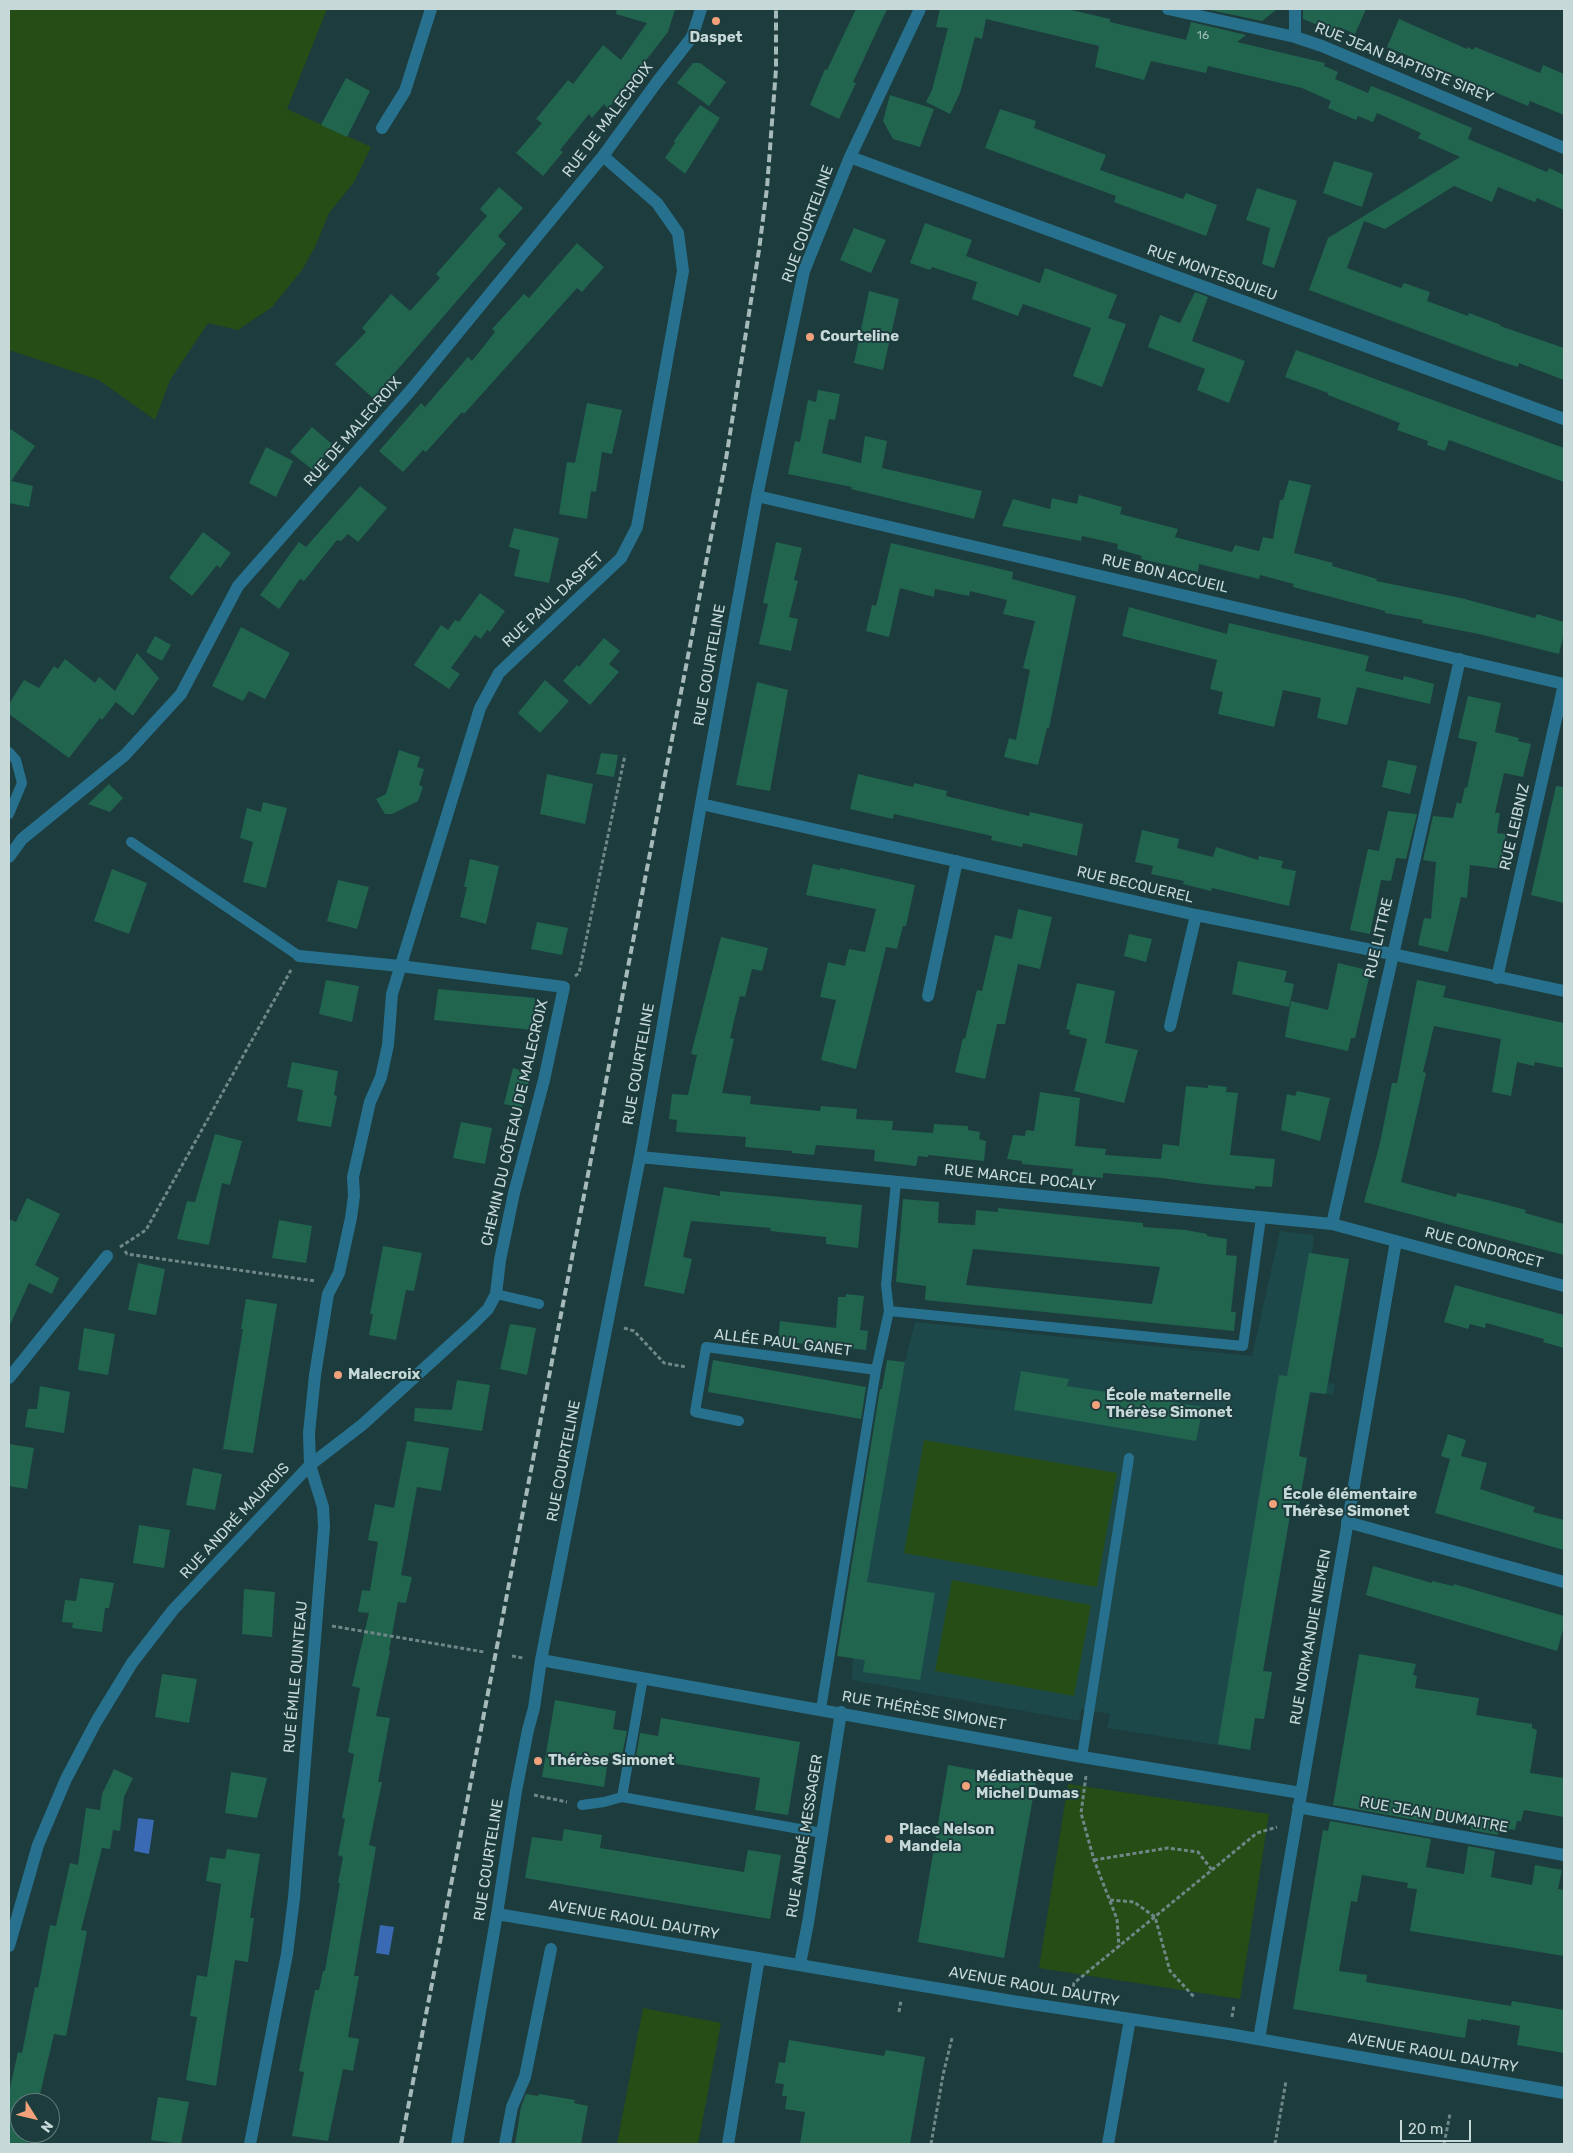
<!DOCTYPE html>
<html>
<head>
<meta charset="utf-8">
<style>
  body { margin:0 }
  #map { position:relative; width:1573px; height:2153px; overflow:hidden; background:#1d3c3d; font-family:Rubik,sans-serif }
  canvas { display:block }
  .frame { position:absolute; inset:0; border:10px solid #c7d8d8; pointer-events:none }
  .north { position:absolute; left:10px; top:2093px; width:50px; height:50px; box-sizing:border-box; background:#1d3c3d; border:1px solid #617a7b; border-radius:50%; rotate:126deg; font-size:14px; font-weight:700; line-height:20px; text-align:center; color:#c7d8d8 }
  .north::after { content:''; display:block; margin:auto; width:18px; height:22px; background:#f1a27b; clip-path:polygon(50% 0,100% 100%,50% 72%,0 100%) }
  .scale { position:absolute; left:1400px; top:2120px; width:71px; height:22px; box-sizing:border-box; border:2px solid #c7d8d8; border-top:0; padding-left:6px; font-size:15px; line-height:18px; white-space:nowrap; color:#c7d8d8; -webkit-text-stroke:4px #1d3c3d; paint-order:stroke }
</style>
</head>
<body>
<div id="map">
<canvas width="1573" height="2153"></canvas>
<div class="frame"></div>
<div class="north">N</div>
<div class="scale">20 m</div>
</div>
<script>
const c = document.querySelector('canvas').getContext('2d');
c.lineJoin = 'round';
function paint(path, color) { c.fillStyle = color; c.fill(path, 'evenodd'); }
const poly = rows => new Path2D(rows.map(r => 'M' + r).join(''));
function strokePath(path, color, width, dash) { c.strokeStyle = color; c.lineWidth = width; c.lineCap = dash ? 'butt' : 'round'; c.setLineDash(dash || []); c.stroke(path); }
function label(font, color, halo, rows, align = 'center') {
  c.font = font + ' Rubik,sans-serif'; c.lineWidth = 4; c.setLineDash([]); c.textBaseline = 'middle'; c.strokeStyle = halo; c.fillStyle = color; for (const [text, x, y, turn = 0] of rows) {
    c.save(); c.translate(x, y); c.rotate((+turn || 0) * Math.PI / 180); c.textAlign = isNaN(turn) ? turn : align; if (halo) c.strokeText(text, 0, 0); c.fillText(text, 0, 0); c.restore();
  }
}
paint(poly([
  [1280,1231,1314,1235,1312,1253,1349,1259,1328,1383,1335,1384,1333,1395,1310,1393,1299,1456,1307,1458,1299,1505,1292,1504,1263,1671,1272,1672,1264,1719,1255,1718,1250,1750,1107,1728,1110,1714,1081,1709,1079,1721,852,1680,853,1658,905,1362,915,1322,1252,1356]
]), '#1d484a');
paint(poly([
  [9,9,327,9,287,109,371,147,354,182,329,213,315,247,302,270,272,307,238,330,208,323,170,380,155,420,99,380,9,350],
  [924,1440,1117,1473,1097,1587,904,1553],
  [952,1580,1091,1605,1074,1696,935,1671],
  [1068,1784,1269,1814,1240,1999,1039,1968],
  [643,2008,721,2023,698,2144,617,2144]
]), '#264d15');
paint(poly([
  [138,1818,154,1820,149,1854,134,1851],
  [380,1925,394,1927,389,1955,376,1953]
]), '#3b6ab4');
paint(poly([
  [617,9,675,9,668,32,608,109,604,104,592,118,589,114,560,150,563,152,543,176,516,153,542,123,536,119,568,80,573,84,603,45,621,60,647,23,616,14],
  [856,9,887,9,853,82,856,83,839,119,810,105,825,69,827,70],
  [940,9,1067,9,1110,19,1110,22,1186,40,1191,22,1246,35,1237,42,1325,63,1324,66,1338,72,1335,79,1368,93,1371,86,1397,96,1472,128,1468,139,1547,172,1549,168,1564,175,1564,210,1537,198,1535,202,1498,187,1492,202,1454,186,1385,229,1364,221,1347,268,1401,288,1404,283,1430,292,1427,301,1468,316,1469,313,1501,325,1500,326,1564,348,1564,380,1519,363,1518,367,1496,360,1309,290,1328,238,1460,157,1418,138,1421,133,1377,113,1373,122,1358,116,1356,120,1328,108,1331,101,1302,88,1208,66,1206,73,1151,61,1144,80,1095,67,1099,46,986,19,982,39,975,37,960,93,950,114,926,102,932,90,948,28,936,27],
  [1205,9,1277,9,1262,21],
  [1303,9,1366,9,1355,34,1339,27,1337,33,1303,19],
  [1399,19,1467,49,1468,47,1473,50,1475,47,1540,73,1543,65,1564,74,1564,115,1530,101,1528,106,1387,47],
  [693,63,700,63,726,82,709,106,677,83],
  [346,78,370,91,347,137,321,125],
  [890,95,934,109,920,147,893,139,883,121],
  [700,105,720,118,685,174,665,158,675,143,674,141],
  [1000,109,1036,121,1034,128,1106,155,1100,170,1183,199,1186,193,1217,205,1206,236,1114,202,1116,196,985,148],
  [1334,161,1373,173,1362,207,1323,193],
  [499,187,523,208,498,236,506,244,373,398,335,364,366,332,362,328,391,294,410,311,440,278,436,274,487,216,480,209],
  [1257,188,1297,201,1274,268,1262,264,1270,228,1246,220],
  [925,223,972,240,966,256,1040,283,1045,268,1117,295,1108,318,1126,324,1102,387,1073,376,1091,328,1023,304,1018,316,972,299,977,282,932,267,930,270,910,263],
  [854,228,886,240,871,273,840,260],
  [577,243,604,267,582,292,577,288,464,414,462,412,426,452,423,450,403,472,379,451,421,403,425,407,468,357,472,361,495,332,492,329,524,294,529,298],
  [869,291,899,299,883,370,854,363],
  [1195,292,1208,297,1192,341,1245,361,1229,403,1197,390,1205,369,1148,347,1160,315,1180,323],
  [1296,350,1564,448,1564,482,1449,440,1445,451,1427,445,1428,441,1397,430,1400,423,1328,395,1328,393,1285,377],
  [818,390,840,394,835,420,829,419,822,453,861,463,865,436,887,441,882,468,982,491,974,519,851,489,852,487,788,474,795,441,800,442,808,400,816,402],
  [587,403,622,410,612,454,602,452,596,492,591,491,587,519,559,514,567,462,575,463],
  [312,427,333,445,313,470,290,452],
  [9,428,35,446,11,481,33,486,29,507,9,503],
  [266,447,293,461,276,497,249,483],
  [1289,480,1311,485,1294,553,1333,563,1332,566,1377,579,1376,581,1461,598,1535,618,1537,614,1564,622,1564,633,1559,654,1479,634,1422,623,1423,620,1385,613,1385,611,1293,587,1294,584,1260,575,1259,579,1199,564,1198,572,1141,559,1142,556,1117,549,1118,544,1082,536,1081,541,1002,526,1013,499,1050,509,1052,498,1077,504,1079,495,1122,507,1120,514,1178,529,1175,537,1232,552,1235,545,1259,551,1263,537,1273,539,1280,500,1283,500],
  [360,486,387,508,358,542,348,534,341,541,337,540,304,581,300,579,279,609,260,595,299,542,306,547],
  [514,528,559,538,549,583,514,576,520,550,509,547],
  [203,532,231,553,220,568,217,565,192,596,169,578],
  [776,542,802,548,794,580,798,581,789,617,798,619,791,651,759,644,768,604,763,603],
  [891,543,1013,572,1012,579,1076,596,1049,728,1047,728,1038,765,1004,757,1009,738,1016,740,1030,670,1023,668,1035,621,1003,614,1007,600,970,591,969,596,935,589,934,597,900,588,889,637,866,631,872,605,876,606],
  [480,593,505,611,490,632,487,630,481,639,475,635,451,668,460,674,449,689,414,665,441,625,448,630,455,620,459,622],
  [1129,607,1227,634,1229,623,1369,656,1365,671,1403,680,1404,676,1434,684,1430,704,1357,687,1347,725,1317,718,1321,698,1283,690,1274,727,1218,714,1223,692,1210,689,1217,660,1122,636],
  [241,627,290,653,265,699,249,691,243,701,212,686],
  [155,636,171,645,162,661,146,652],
  [604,638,620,651,609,664,619,672,590,705,563,681,577,665,579,667],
  [137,653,159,678,133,716,116,702,102,720,100,718,69,758,9,714,9,704,24,680,39,688,54,666,58,669,65,659,95,683,99,677,115,691],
  [545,680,569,701,540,733,518,713],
  [757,682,788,690,770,791,736,785],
  [1468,696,1501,703,1495,732,1519,738,1518,741,1531,744,1523,777,1504,773,1495,813,1500,813,1497,833,1506,834,1501,869,1470,865,1467,898,1461,897,1448,952,1418,945,1424,918,1431,919,1436,862,1423,860,1433,816,1453,818,1457,802,1461,804,1465,787,1467,788,1477,742,1458,738],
  [399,750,420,757,417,767,424,769,419,785,423,787,418,801,392,814,385,814,376,799,386,794],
  [601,753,618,755,614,777,596,774],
  [1388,760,1417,766,1410,794,1382,787],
  [547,774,593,784,585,824,540,814],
  [858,774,913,787,914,783,947,791,946,796,1029,816,1030,812,1083,824,1077,856,1023,843,1022,847,991,840,992,836,894,814,893,819,850,809],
  [109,784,123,798,110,812,88,804],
  [1556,786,1564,787,1564,903,1531,895],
  [263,802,287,808,266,888,243,882,253,842,240,838,247,808,261,812],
  [1388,811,1417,814,1406,859,1396,858,1391,881,1381,880,1370,934,1350,930,1368,849,1379,851],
  [1142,830,1179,839,1177,848,1213,857,1216,847,1258,860,1259,856,1283,861,1281,868,1296,871,1289,906,1212,888,1211,891,1183,884,1184,881,1151,874,1153,866,1135,862],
  [470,859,499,866,486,924,460,917,467,887,464,887],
  [813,864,840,870,840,868,915,885,906,926,903,926,897,949,886,947,856,1069,821,1060,836,1000,820,997,828,962,845,966,849,949,865,952,876,909,806,895],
  [112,869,147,883,129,934,94,921],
  [338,880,369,887,357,929,327,921],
  [1018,909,1052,917,1040,969,1018,964,1005,1024,997,1024,985,1079,955,1072,963,1038,965,1039,977,990,982,991,995,935,1012,939],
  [537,922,568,928,562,955,531,949],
  [1129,934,1152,939,1146,962,1124,956],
  [721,937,768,948,762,971,752,969,745,997,740,996,730,1038,734,1039,722,1093,751,1096,750,1104,820,1111,821,1106,857,1109,856,1119,893,1121,892,1130,933,1133,934,1124,968,1126,968,1130,980,1132,979,1139,986,1141,984,1161,928,1155,928,1157,918,1156,916,1166,874,1161,875,1150,816,1145,814,1155,792,1153,792,1151,745,1147,746,1137,676,1132,677,1120,669,1119,672,1094,688,1095,697,1055,691,1054],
  [1238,961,1287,971,1284,982,1294,984,1289,1007,1232,994],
  [1338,963,1363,969,1369,978,1355,1038,1351,1038,1348,1051,1285,1037,1291,1001,1328,1010],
  [326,980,359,986,352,1022,319,1014],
  [1417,980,1446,986,1443,997,1564,1023,1564,1068,1535,1062,1534,1066,1517,1062,1511,1096,1492,1092,1501,1039,1434,1026,1423,1072,1426,1073,1401,1182,1456,1197,1457,1193,1492,1201,1526,1210,1525,1213,1564,1224,1564,1255,1364,1202,1380,1143,1392,1083,1397,1083],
  [1077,983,1115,991,1105,1043,1138,1050,1124,1103,1074,1091,1087,1039,1069,1034,1070,1030,1066,1029],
  [438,989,535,998,533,1030,434,1020],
  [292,1062,338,1071,334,1095,337,1096,331,1127,297,1121,303,1090,287,1087],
  [513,1068,531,1073,522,1108,504,1104],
  [1208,1085,1227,1087,1226,1092,1238,1093,1230,1155,1275,1159,1272,1187,1255,1186,1255,1189,1204,1184,1162,1178,1103,1173,1103,1178,1072,1175,1073,1169,1022,1164,1022,1161,1007,1159,1013,1135,1025,1136,1026,1130,1034,1131,1040,1092,1080,1098,1075,1146,1106,1149,1105,1155,1161,1159,1163,1144,1179,1146,1186,1086,1208,1088],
  [1297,1091,1330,1098,1320,1141,1281,1130,1287,1094,1295,1096],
  [461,1122,492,1128,485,1164,453,1158],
  [215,1134,242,1141,230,1185,222,1183,209,1245,177,1239,187,1201,195,1202],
  [664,1187,720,1196,720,1191,862,1205,858,1248,826,1244,826,1237,770,1231,771,1228,691,1221,683,1257,692,1259,684,1294,644,1286],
  [27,1198,60,1214,35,1265,59,1278,52,1294,29,1283,9,1327,9,1219,16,1222],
  [903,1199,939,1202,938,1223,975,1225,976,1210,998,1212,998,1208,1143,1223,1143,1227,1186,1230,1207,1234,1207,1236,1227,1239,1226,1255,1237,1256,1231,1312,1236,1312,1234,1331,925,1300,926,1286,896,1282],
  [973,1249,1016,1253,1160,1267,1152,1304,966,1285],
  [279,1220,312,1226,306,1263,272,1258],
  [383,1246,422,1253,414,1291,406,1290,396,1340,369,1335,373,1314,370,1314],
  [1309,1253,1349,1259,1326,1394,1310,1392,1299,1456,1307,1458,1299,1505,1292,1504,1263,1671,1272,1672,1264,1719,1255,1718,1250,1750,1218,1744,1279,1375,1287,1376],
  [138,1263,165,1269,156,1315,128,1310],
  [1455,1285,1564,1315,1564,1348,1543,1342,1544,1339,1486,1323,1485,1328,1470,1324,1468,1329,1444,1322],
  [846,1294,864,1296,860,1330,868,1331,866,1350,778,1341,780,1321,836,1328,838,1297,846,1297],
  [246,1299,277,1304,253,1453,223,1449,243,1329,241,1329],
  [510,1324,536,1328,527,1375,500,1369],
  [84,1328,115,1334,108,1375,78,1370],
  [713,1360,866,1387,861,1419,708,1392],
  [887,1360,905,1362,867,1582,935,1593,920,1680,863,1672,865,1660,837,1656,880,1389,882,1389],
  [1021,1371,1069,1379,1067,1386,1203,1407,1196,1441,1014,1410],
  [457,1380,490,1385,482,1431,414,1421,415,1408,452,1410],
  [40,1386,70,1392,64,1433,25,1427,28,1409,37,1409],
  [1448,1434,1466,1440,1461,1456,1487,1463,1480,1489,1535,1507,1533,1512,1564,1520,1564,1550,1435,1513,1450,1459,1441,1456],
  [407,1441,449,1448,441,1491,417,1487,401,1575,412,1577,406,1603,398,1602,389,1651,390,1651,376,1716,390,1718,378,1782,382,1782,369,1845,376,1847,354,1976,359,1976,348,2037,359,2039,353,2071,343,2069,328,2141,292,2136,304,2072,299,2071,315,1990,319,1990,323,1971,325,1971,340,1883,338,1883,343,1857,338,1855,345,1819,342,1818,354,1754,348,1752,360,1688,352,1686,369,1613,358,1612,362,1590,370,1591,378,1542,368,1540,375,1504,394,1508],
  [9,1444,34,1448,27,1489,9,1486],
  [193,1468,222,1474,215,1510,186,1505],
  [139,1525,170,1530,164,1568,133,1563],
  [1373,1566,1432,1583,1432,1581,1453,1586,1454,1584,1564,1616,1564,1626,1557,1651,1366,1595],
  [80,1578,114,1583,109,1608,105,1608,102,1632,72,1628,73,1623,62,1622,65,1600,76,1601],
  [244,1589,275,1592,272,1637,242,1634],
  [1359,1654,1416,1664,1413,1675,1417,1676,1415,1688,1479,1698,1476,1715,1532,1724,1532,1728,1537,1730,1530,1773,1564,1778,1564,1817,1524,1810,1521,1821,1517,1821,1515,1830,1499,1828,1498,1835,1471,1830,1471,1824,1434,1818,1433,1823,1333,1805],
  [162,1674,197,1679,189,1723,155,1717],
  [555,1700,616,1711,613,1729,627,1731,622,1755,609,1753,604,1787,542,1777],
  [661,1718,800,1742,788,1815,755,1810,760,1778,636,1757,640,1733,658,1736],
  [948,1765,1036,1781,1004,1958,918,1942],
  [114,1769,133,1778,124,1797,120,1831,113,1830,110,1849,102,1848,81,1930,87,1931,66,2036,54,2034,38,2103,20,2103,20,2133,31,2133,28,2144,9,2144,9,2092,18,2052,22,2053,35,1987,38,1988,50,1925,56,1926,70,1863,78,1865,86,1808,100,1810,102,1794],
  [231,1772,267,1778,257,1818,225,1813],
  [1330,1821,1431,1839,1426,1867,1464,1874,1468,1846,1495,1851,1491,1877,1532,1885,1535,1865,1562,1870,1558,1889,1564,1890,1564,1956,1410,1931,1417,1889,1407,1888,1408,1883,1362,1875,1357,1902,1351,1901,1339,1971,1367,1975,1366,1982,1511,2006,1512,2001,1564,2010,1564,2053,1517,2045,1520,2026,1481,2019,1481,2021,1468,2019,1465,2038,1293,2009,1323,1830,1328,1831],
  [564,1829,602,1835,600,1848,744,1872,748,1850,781,1855,770,1919,525,1878,532,1837,562,1841],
  [227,1849,260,1854,250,1918,254,1918,248,1962,235,1960,216,2086,186,2080,197,2017,190,2016,197,1975,207,1977,221,1884,206,1881,210,1857,225,1859],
  [789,2040,884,2056,886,2050,925,2057,910,2144,800,2144,805,2112,785,2109,787,2096,782,2096,784,2084,775,2083,779,2062,785,2063],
  [526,2094,538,2096,539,2094,575,2100,574,2103,588,2106,581,2144,515,2144,521,2107],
  [158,2097,189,2102,181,2144,151,2140]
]), '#21654f');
strokePath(poly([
  [575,976,579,973,625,755],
  [120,1247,146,1230,291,970],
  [125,1251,127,1254,315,1281],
  [624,1328,634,1331,664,1363,686,1367],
  [332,1626,484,1652],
  [512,1656,523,1658],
  [1086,1776,1081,1813,1094,1860,1117,1919,1119,1947],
  [534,1795,567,1802],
  [1094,1860,1168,1848,1198,1852,1212,1870],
  [1110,1900,1134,1902,1155,1917,1170,1971,1195,1998],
  [1072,1993,1074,1983,1257,1833,1277,1827],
  [899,2012,901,2000],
  [1232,2017,1234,2005],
  [931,2144,943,2075,952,2038],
  [1275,2144,1286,2081],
  [1444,2144,1450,2114]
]), '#6f8787', 3, [4, 2.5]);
strokePath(poly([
  [9,752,16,760,22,783,9,814],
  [131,842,299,956],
  [496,1294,539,1304],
  [889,1311,886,1285,896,1182],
  [739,1421,695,1412,706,1347,876,1370],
  [643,1678,622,1797,822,1833],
  [821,1709,876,1370,889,1311,1243,1346,1261,1218],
  [1082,1757,1129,1458],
  [582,1805,604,1802,622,1797]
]), '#28718e', 10);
strokePath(poly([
  [1168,9,1295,37,1322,46,1564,148],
  [1295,9,1295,37],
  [382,128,405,91,431,9],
  [850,157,1564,419],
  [757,496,1564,684],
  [701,804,1196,915,1392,954,1564,991],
  [9,857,22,839,125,755,181,694,238,586,411,390,603,156,657,82,692,37,701,9],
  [1497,978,1564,684],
  [928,996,957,861],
  [1170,1026,1196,915],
  [640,1157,1332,1224,1564,1286],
  [1332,1224,1460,659],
  [9,1378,107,1256],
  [1347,1522,1564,1582],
  [541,1660,1082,1757,1301,1793],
  [1298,1807,1564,1855],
  [497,1914,1012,2001,1229,2034,1564,2093],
  [9,1946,38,1845,66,1779,96,1722,132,1663,173,1610,310,1465,362,1425,473,1324,488,1309,496,1294,500,1260,514,1193,544,1080,564,987,400,966,299,956],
  [800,1964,808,1923,841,1712],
  [1259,2039,1396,1241],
  [250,2144,287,1954,294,1898,324,1527,323,1507,310,1465,309,1433,315,1375,328,1294,339,1273,351,1218,354,1196,353,1177,370,1102,381,1077,388,1045,392,994,480,708,499,673,621,558,637,527,683,271,678,233,657,203,603,156],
  [457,2144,497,1914,516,1791,528,1730,534,1708,541,1660,640,1157,701,804,757,496,804,271,850,157,920,9],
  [505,2144,512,2107,525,2077,551,1949],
  [728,2144,759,1958],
  [1108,2144,1130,2019]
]), '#28718e', 12);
strokePath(poly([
  [401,2144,726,459,759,250,767,188,776,69,776,9]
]), '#a6baba', 4, [8, 4]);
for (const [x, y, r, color] of [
  [716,21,5,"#f1a27b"],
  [810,337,5,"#f1a27b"],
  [338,1375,5,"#f1a27b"],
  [1096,1405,5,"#f1a27b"],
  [1273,1504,5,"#f1a27b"],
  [538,1761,5,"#f1a27b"],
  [966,1786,5,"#f1a27b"],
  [889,1839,5,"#f1a27b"]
]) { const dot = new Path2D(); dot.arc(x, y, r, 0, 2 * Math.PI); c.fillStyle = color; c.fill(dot); strokePath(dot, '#1d3c3d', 2); }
label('12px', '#9ebbb6', null, [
  ["16",1203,36]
]);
label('bold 15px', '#c7d8d8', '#1d3c3d', [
  ["Daspet",716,38,"center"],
  ["Courteline",820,337],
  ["Malecroix",348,1375],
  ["École maternelle",1106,1396],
  ["Thérèse Simonet",1106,1413],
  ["École élémentaire",1283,1495],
  ["Thérèse Simonet",1283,1512],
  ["Thérèse Simonet",548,1761],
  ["Médiathèque",976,1777],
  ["Michel Dumas",976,1794],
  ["Place Nelson",899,1830],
  ["Mandela",899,1847]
], 'left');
label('15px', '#c7d8d8', '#1d3c3d', [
  ["RUE JEAN BAPTISTE SIREY",1404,63,22],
  ["RUE DE MALECROIX",608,120,-53],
  ["RUE COURTELINE",808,224,-70],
  ["RUE MONTESQUIEU",1212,273,20],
  ["RUE DE MALECROIX",353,432,-49],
  ["RUE BON ACCUEIL",1165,574,13],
  ["RUE PAUL DASPET",553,600,-43],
  ["RUE COURTELINE",710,665,-80],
  ["RUE LEIBNIZ",1515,827,-77],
  ["RUE BECQUEREL",1135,885,13],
  ["RUE LITTRE",1379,938,-77],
  ["RUE COURTELINE",639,1064,-80],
  ["CHEMIN DU CÔTEAU DE MALECROIX",515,1123,-77],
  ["RUE MARCEL POCALY",1020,1178,6],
  ["RUE CONDORCET",1484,1248,15],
  ["ALLÉE PAUL GANET",783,1343,7],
  ["RUE COURTELINE",564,1461,-79],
  ["RUE ANDRÉ MAUROIS",235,1521,-47],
  ["RUE NORMANDIE NIEMEN",1311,1637,-80],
  ["RUE ÉMILE QUINTEAU",296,1677,-85],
  ["RUE THÉRÈSE SIMONET",924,1711,10],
  ["RUE JEAN DUMAITRE",1434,1815,10],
  ["RUE ANDRÉ MESSAGER",805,1836,-81],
  ["RUE COURTELINE",489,1860,-81],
  ["AVENUE RAOUL DAUTRY",634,1920,10],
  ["AVENUE RAOUL DAUTRY",1034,1987,10],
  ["AVENUE RAOUL DAUTRY",1433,2053,10]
]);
</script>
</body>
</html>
